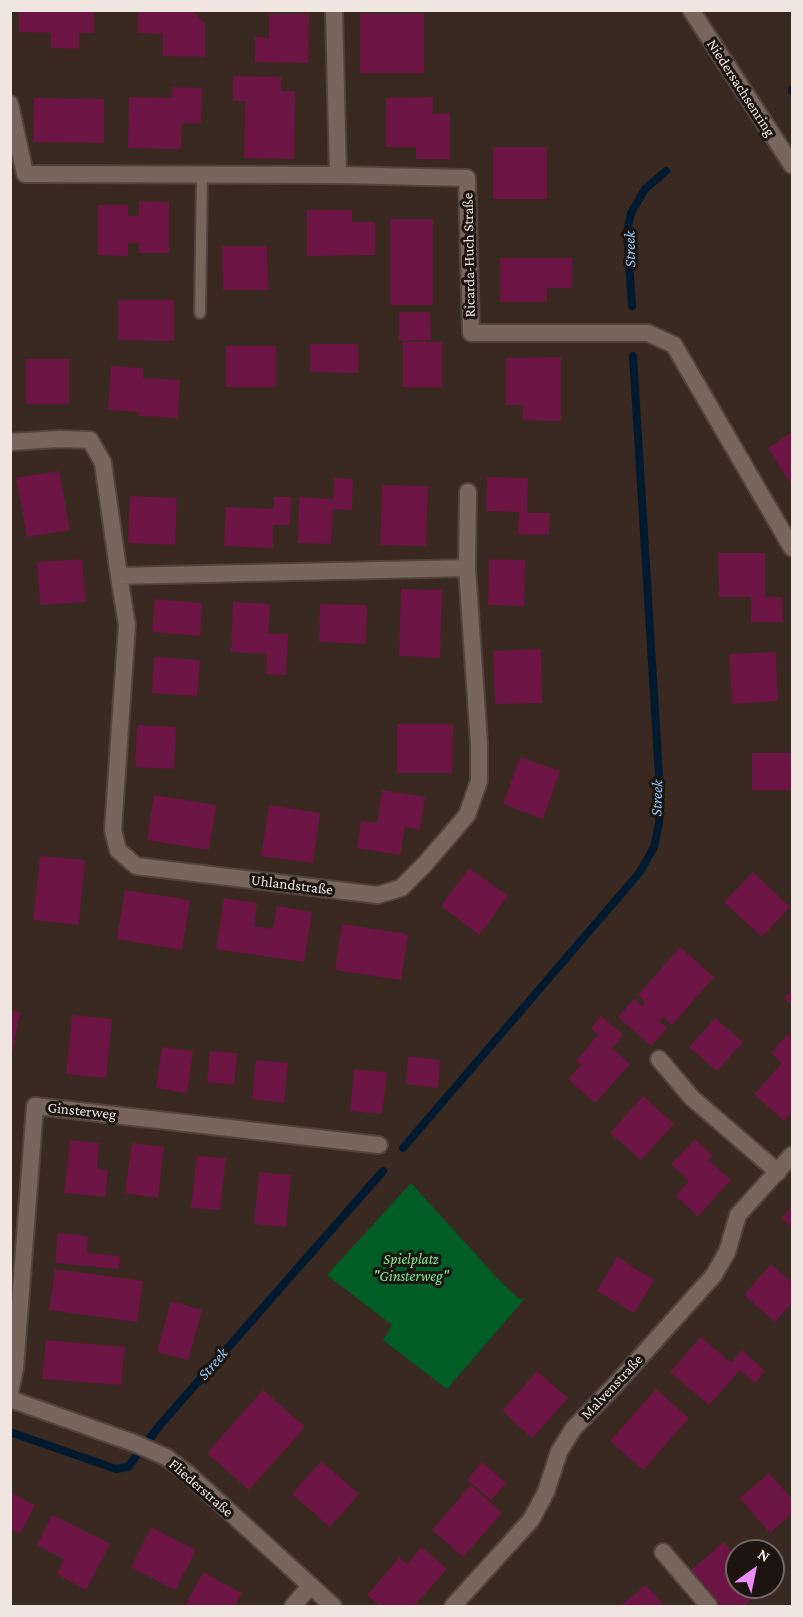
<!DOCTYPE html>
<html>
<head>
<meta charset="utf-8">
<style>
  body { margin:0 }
  #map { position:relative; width:803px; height:1617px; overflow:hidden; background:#392920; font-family:"Crimson Pro",serif }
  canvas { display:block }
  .frame { position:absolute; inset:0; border:12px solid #f0e5df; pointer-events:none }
  .north { position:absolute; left:725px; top:1539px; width:60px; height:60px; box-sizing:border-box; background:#1b140f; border:2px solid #706862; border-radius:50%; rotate:33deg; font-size:16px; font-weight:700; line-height:24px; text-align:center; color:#f0e5df }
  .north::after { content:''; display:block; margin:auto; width:21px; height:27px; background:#eb8dfc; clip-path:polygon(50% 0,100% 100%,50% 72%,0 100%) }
</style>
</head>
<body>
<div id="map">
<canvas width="803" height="1617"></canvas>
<div class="frame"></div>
<div class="north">N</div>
</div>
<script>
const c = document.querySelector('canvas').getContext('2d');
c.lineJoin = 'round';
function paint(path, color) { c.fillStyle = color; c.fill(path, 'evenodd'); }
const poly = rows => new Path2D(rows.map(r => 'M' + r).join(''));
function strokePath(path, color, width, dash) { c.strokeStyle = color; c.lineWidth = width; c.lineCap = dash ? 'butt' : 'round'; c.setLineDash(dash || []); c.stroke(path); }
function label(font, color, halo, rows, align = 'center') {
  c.font = font + ' "Crimson Pro",serif'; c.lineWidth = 6; c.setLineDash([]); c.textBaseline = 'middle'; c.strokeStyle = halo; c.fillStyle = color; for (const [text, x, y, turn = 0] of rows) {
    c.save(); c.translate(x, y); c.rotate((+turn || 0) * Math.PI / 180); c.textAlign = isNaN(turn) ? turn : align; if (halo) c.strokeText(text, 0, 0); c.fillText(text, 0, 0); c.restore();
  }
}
paint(poly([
  [411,1183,499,1280,519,1299,525,1298,447,1389,383,1340,392,1325,327,1275]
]), '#005d25');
strokePath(poly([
  [792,91,792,90],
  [632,306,627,232,631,213,645,189,666,171],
  [403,1148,640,872,654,847,659,824,660,792,633,356],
  [10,1432,116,1469,128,1467,160,1425,383,1171]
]), '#021a2f', 8);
paint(poly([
  [19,10,94,10,94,33,79,33,79,49,51,48,51,33,19,32],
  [138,10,192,10,205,24,205,57,163,56,163,34,138,33],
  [269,14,309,14,308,63,255,62,255,37,269,38],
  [360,14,424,14,424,73,360,73],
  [233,76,281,77,281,91,295,91,294,159,244,158,245,101,233,101],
  [172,87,202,88,201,123,182,123,181,149,128,148,129,97,172,98],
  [433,97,433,114,450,113,450,159,416,159,416,147,386,147,386,98],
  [34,98,104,99,104,143,33,142],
  [493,147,547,147,547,199,493,199],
  [139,201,169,202,169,253,139,253,139,243,128,243,128,256,98,255,98,205,128,205,128,216,139,216],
  [307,210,352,210,352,222,375,222,375,255,307,256],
  [390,219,433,219,433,305,390,305],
  [222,246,267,246,268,290,223,290],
  [500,258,572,258,572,288,547,288,547,302,500,302],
  [118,300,174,300,174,341,118,340],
  [399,312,430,312,431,340,399,341],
  [403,342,442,342,442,387,403,387],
  [310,344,358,344,358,373,310,372],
  [226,346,276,346,276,387,226,387],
  [561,357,561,421,523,420,523,405,506,405,506,358],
  [26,359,69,359,69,404,26,404],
  [111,366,143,368,143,378,180,380,178,418,139,416,139,412,108,410],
  [792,432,792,486,768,448],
  [59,471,70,530,27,537,16,478],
  [487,477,528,478,527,513,550,513,549,535,518,534,519,512,486,511],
  [334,478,353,479,352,510,333,509,331,544,298,543,299,497,333,499],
  [382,485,428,486,426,546,380,545],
  [130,496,177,498,175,545,128,543],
  [274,497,291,497,290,525,273,525,273,548,224,546,226,507,274,509],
  [718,553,765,553,765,597,782,597,783,622,751,622,751,597,719,597],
  [82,559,86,602,40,605,37,562],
  [489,559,525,560,524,606,488,605],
  [401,589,442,590,440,658,399,656],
  [155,599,202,603,200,636,152,632],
  [233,602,270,604,268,634,288,634,286,675,266,674,267,654,231,652],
  [320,604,367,605,366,644,319,642],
  [541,649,542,703,495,704,493,651],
  [776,652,778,701,732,704,729,654],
  [154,657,200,660,197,696,152,693],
  [397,724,453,724,452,773,397,773],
  [137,725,176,727,174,769,135,767],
  [752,753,792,753,792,790,752,790],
  [520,757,560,771,543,819,503,804],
  [382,790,425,797,420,830,405,827,400,855,357,848,361,821,377,823],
  [154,795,216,805,209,850,147,840],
  [269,805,320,813,313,863,261,856],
  [40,856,85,860,79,925,33,920],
  [469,868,508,896,479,935,441,906],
  [753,872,790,907,762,937,724,902],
  [125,890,190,900,182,950,117,939],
  [224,898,257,903,254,926,273,929,277,906,312,912,304,962,216,949],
  [342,924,408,934,401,980,335,970],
  [680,947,714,977,672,1025,663,1017,659,1021,667,1028,651,1046,618,1017,634,999,642,1006,645,1002,638,995],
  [792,989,792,1005,784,998],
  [10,1010,20,1012,12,1055,10,1055],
  [72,1015,112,1019,106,1078,66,1074],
  [601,1016,623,1035,612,1048,630,1064,595,1103,568,1079,581,1065,576,1061,598,1035,591,1028],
  [715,1018,743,1042,717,1071,689,1047],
  [788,1034,792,1038,792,1112,784,1121,754,1094,782,1063,771,1053],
  [162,1047,193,1051,187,1093,156,1088],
  [210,1051,237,1053,234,1085,207,1082],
  [408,1056,440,1060,438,1088,406,1084],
  [256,1060,288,1063,284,1103,252,1099],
  [354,1069,387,1072,382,1114,350,1111],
  [643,1096,674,1124,641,1160,610,1133],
  [695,1139,713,1156,708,1160,731,1180,698,1216,676,1196,689,1181,671,1164],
  [70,1140,99,1143,97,1169,108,1170,105,1197,64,1193],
  [132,1143,164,1147,158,1198,125,1193],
  [197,1156,226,1158,220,1210,191,1208],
  [259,1172,291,1175,286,1227,254,1224],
  [792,1206,792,1228,782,1218],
  [58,1233,88,1236,87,1253,120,1256,119,1269,55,1263],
  [617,1257,654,1280,634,1313,597,1291],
  [771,1264,792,1283,792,1303,775,1322,744,1295],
  [55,1269,143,1281,137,1322,49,1310],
  [171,1301,202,1310,188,1360,157,1352],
  [701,1337,731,1363,742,1350,765,1371,755,1383,740,1370,709,1405,670,1372],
  [46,1340,125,1347,121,1385,42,1379],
  [537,1371,568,1398,532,1438,502,1411],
  [656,1389,689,1418,643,1470,610,1441],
  [263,1390,305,1427,249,1490,207,1453],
  [321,1461,359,1494,330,1527,292,1494],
  [482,1462,506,1483,491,1500,467,1480],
  [769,1473,792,1499,792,1513,770,1533,740,1498],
  [471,1485,502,1513,463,1557,432,1530],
  [10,1492,35,1505,20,1534,10,1529],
  [52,1515,110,1544,86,1590,57,1574,64,1559,37,1545],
  [151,1527,196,1550,175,1590,131,1567],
  [724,1542,737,1558,737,1587,762,1587,764,1589,744,1606,722,1606,691,1570],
  [422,1547,447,1569,414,1606,380,1606,367,1595,399,1558,407,1564],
  [203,1572,242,1593,235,1606,185,1606],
  [646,1585,665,1606,620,1606]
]), '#6c1544');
const service = poly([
  [200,313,202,174]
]);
const minor = poly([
  [334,10,338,175],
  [10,104,25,174,338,175,467,178,471,333,648,333,674,345,792,548],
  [10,442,59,439,90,440,103,463,119,576,467,568],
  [119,576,127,625,113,830,118,850,136,866,378,895,401,888,425,864,467,815,479,781,479,743,467,568,468,492],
  [659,1059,692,1098,778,1172],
  [10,1392,15,1369,35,1106,379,1145],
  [10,1399,134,1443,166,1457,187,1473,333,1606],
  [663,1552,709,1606],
  [293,1606,310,1586],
  [453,1606,531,1520,546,1492,559,1452,573,1429,617,1383,714,1275,727,1252,738,1215,792,1155]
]);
const secondary = poly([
  [691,10,792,165]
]);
strokePath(service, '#52443c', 14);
strokePath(minor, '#52443c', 20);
strokePath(secondary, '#52443c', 20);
strokePath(service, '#78655b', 10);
strokePath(minor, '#78655b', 16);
strokePath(secondary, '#78655b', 16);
label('15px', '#f0e5df', '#1b140f', [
  ["Niedersachsenring",741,88,57],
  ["Ricarda-Huch Straße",469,255,-91],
  ["Uhlandstraße",292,885,7],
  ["Ginsterweg",82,1111,6],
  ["Malvenstraße",612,1387,-47],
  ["Fliederstraße",201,1488,41]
]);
label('italic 15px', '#7cec95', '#1b140f', [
  ["Spielplatz",411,1259],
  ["\"Ginsterweg\"",411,1276]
]);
label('italic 16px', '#8ec7fb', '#1b140f', [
  ["Streek",630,249,-91],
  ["Streek",657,798,-88],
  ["Streek",213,1364,-49]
]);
</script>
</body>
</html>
